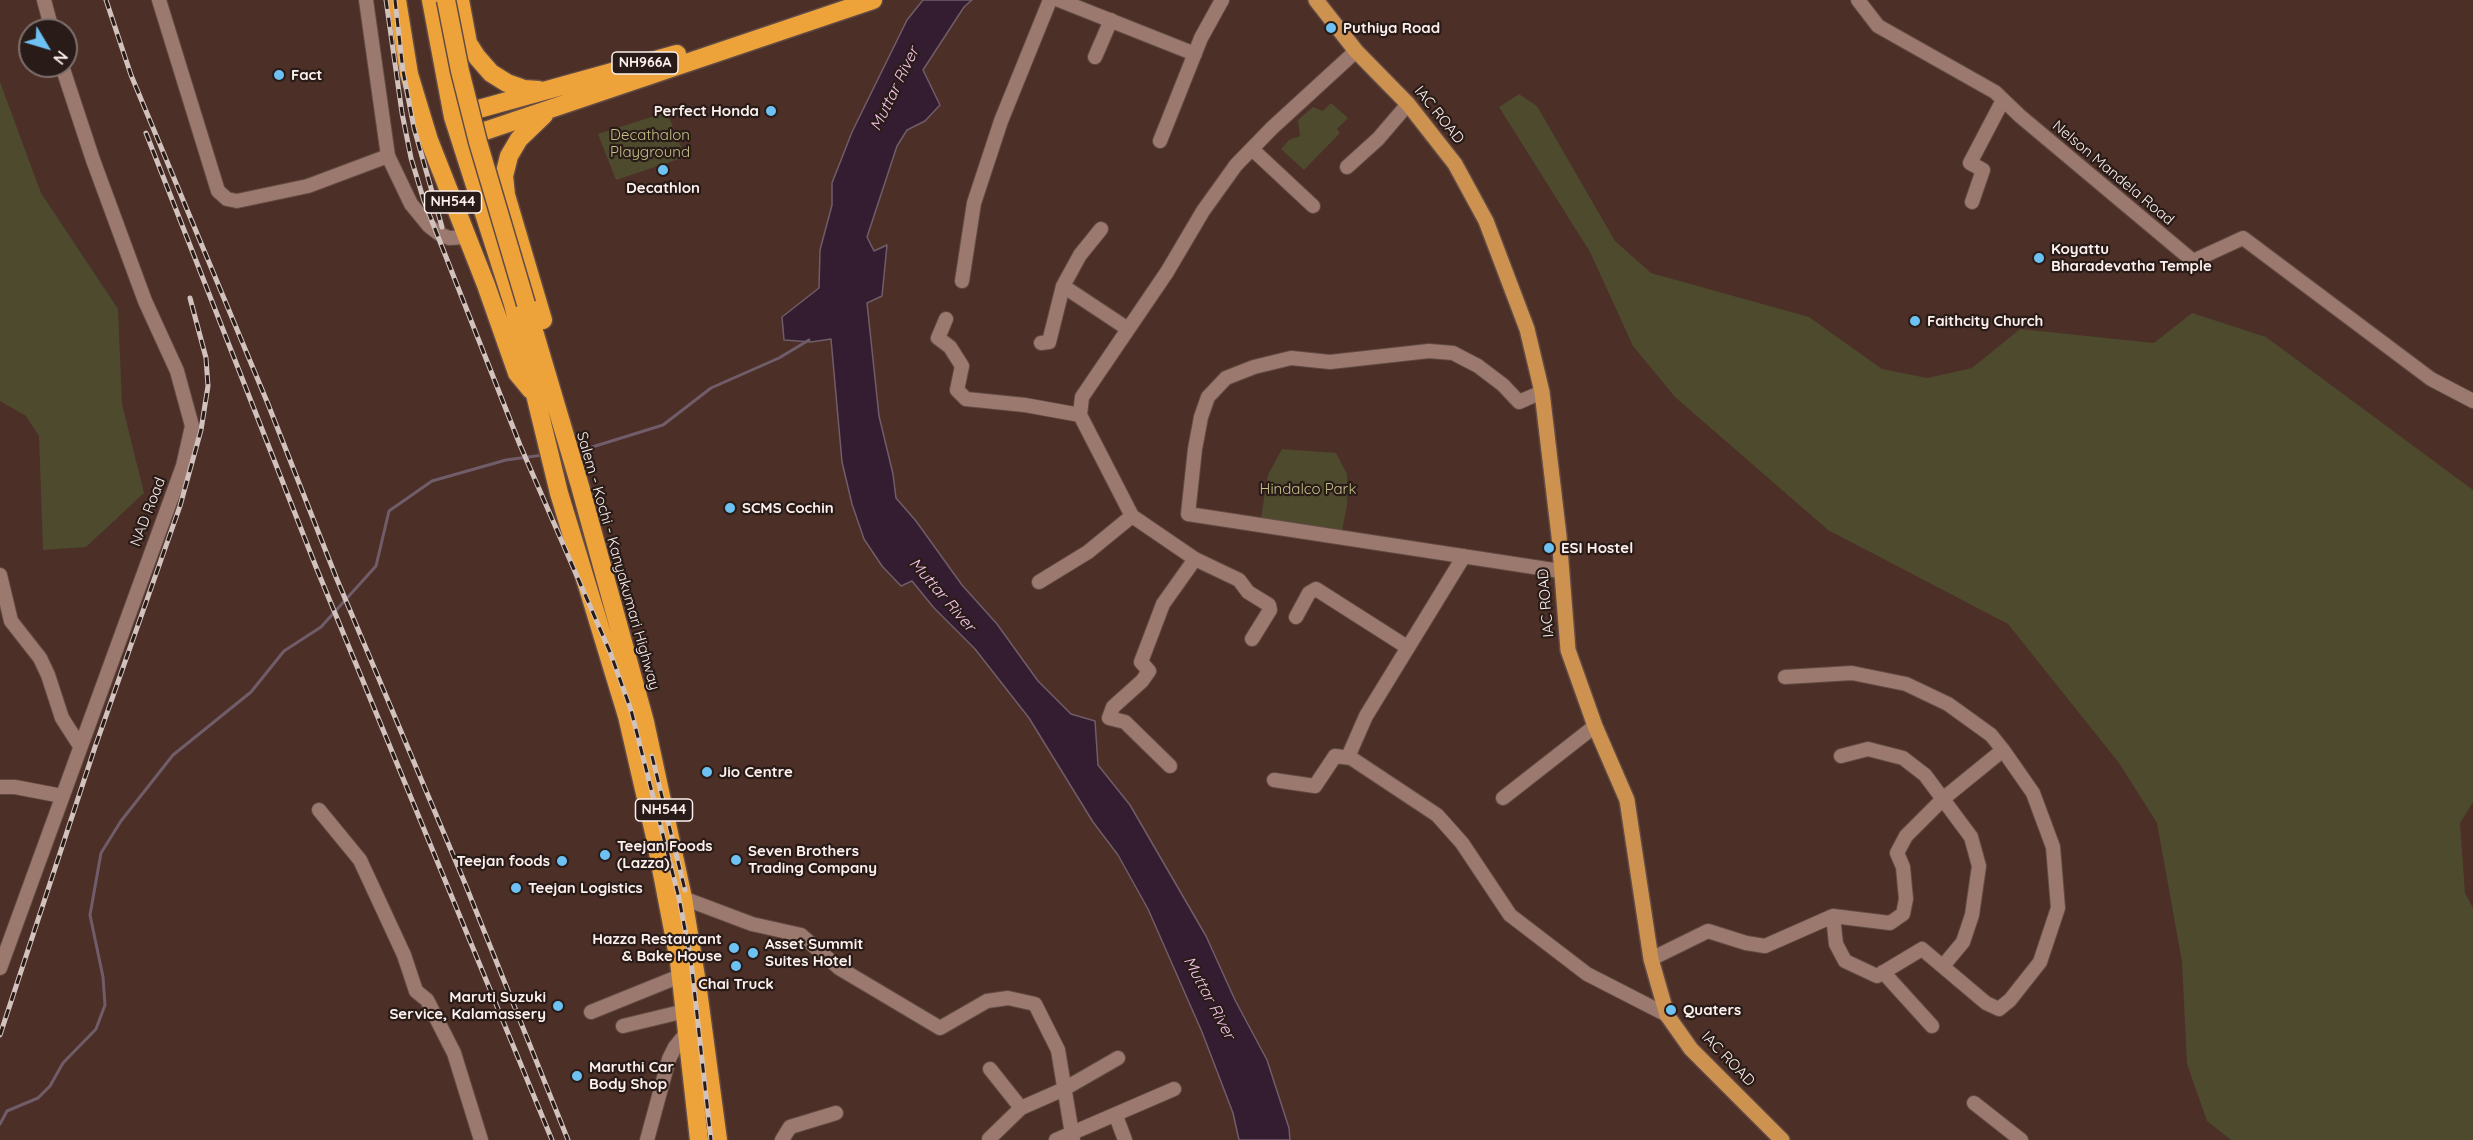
<!DOCTYPE html>
<html>
<head>
<meta charset="utf-8">
<style>
  body { margin:0 }
  #map { position:relative; width:2473px; height:1140px; overflow:hidden; background:#4c2f26; font-family:Quicksand,sans-serif }
  canvas { display:block }
  .north { position:absolute; left:18px; top:18px; width:60px; height:60px; box-sizing:border-box; background:#291b17; border:2px solid #7e716d; border-radius:50%; rotate:128deg; font-size:16px; font-weight:700; line-height:24px; text-align:center; color:#fdf1ed }
  .north::after { content:''; display:block; margin:auto; width:21px; height:27px; background:#6dc2f3; clip-path:polygon(50% 0,100% 100%,50% 72%,0 100%) }
</style>
</head>
<body>
<div id="map">
<canvas width="2473" height="1140"></canvas>
<div class="north">N</div>
</div>
<script>
const c = document.querySelector('canvas').getContext('2d');
c.lineJoin = 'round';
function paint(path, color) { c.fillStyle = color; c.fill(path, 'evenodd'); }
const poly = rows => new Path2D(rows.map(r => 'M' + r).join(''));
function strokePath(path, color, width, dash) { c.strokeStyle = color; c.lineWidth = width; c.lineCap = dash ? 'butt' : 'round'; c.setLineDash(dash || []); c.stroke(path); }
function label(font, color, halo, rows, align = 'center') {
  c.font = font + ' Quicksand,sans-serif'; c.lineWidth = 4.5; c.setLineDash([]); c.textBaseline = 'middle'; c.strokeStyle = halo; c.fillStyle = color; for (const [text, x, y, turn = 0] of rows) {
    c.save(); c.translate(x, y); c.rotate((+turn || 0) * Math.PI / 180); c.textAlign = isNaN(turn) ? turn : align; if (halo) c.strokeText(text, 0, 0); c.fillText(text, 0, 0); c.restore();
  }
}
paint(poly([
  [0,82,41,193,118,309,122,404,144,493,86,547,43,550,39,436,26,416,0,401],
  [1519,94,1537,106,1615,241,1651,273,1809,317,1882,369,1927,378,1972,368,2020,329,2154,343,2192,313,2266,337,2473,490,2473,802,2460,823,2465,893,2473,908,2473,1140,2231,1140,2207,1121,2187,1064,2182,962,2157,823,2119,763,2008,624,1828,530,1675,397,1633,346,1590,252,1499,107],
  [1331,103,1348,118,1337,129,1340,133,1304,170,1281,149,1289,140,1300,136,1298,120,1313,107,1323,111],
  [667,112,685,157,616,180,598,134],
  [1282,449,1336,453,1347,474,1347,505,1342,531,1260,523,1268,475]
]), '#4d4a2e');
const water = poly([
  [923,0,972,0,964,7,923,70,940,105,925,121,907,130,897,146,867,237,874,251,887,245,882,296,867,303,879,416,893,474,896,498,916,521,962,585,997,624,1038,681,1071,714,1095,721,1098,765,1130,805,1206,936,1235,1000,1267,1060,1289,1128,1290,1140,1239,1140,1233,1113,1202,1032,1148,909,1118,855,1093,822,1029,718,975,649,934,608,912,581,901,586,882,566,864,539,852,504,842,462,831,339,811,342,784,340,782,317,819,288,820,250,832,205,832,183,852,132,907,20,923,0]
]);
paint(water, '#341d30');
strokePath(water, '#705d69', 1.5);
strokePath(poly([
  [576,450,589,448,663,425,711,388,779,358,809,340],
  [0,1124,7,1111,38,1098,50,1086,63,1063,96,1029,105,1005,103,977,90,915,101,853,121,821,173,755,251,692,284,651,321,627,376,566,389,511,432,481,506,460,543,455]
]), '#705d69', 3);
const minor = poly([
  [44,0,52,30],
  [159,0,218,191,227,199,237,201,308,186,388,156,366,0],
  [1059,0,1195,54],
  [1858,0,1878,26,1995,92,2020,116,2193,261,2243,238,2431,379,2473,401],
  [1095,57,1111,20],
  [1160,141,1201,38,1222,0],
  [1252,149,1313,206],
  [388,156,411,204,429,226,438,233,449,238,467,237],
  [1347,167,1378,139,1408,104],
  [1972,202,1983,170,1970,163,2003,100],
  [962,281,974,203,1001,121,1050,0],
  [1063,286,1080,255,1101,229],
  [946,319,938,338,950,347,962,366,957,390,966,399,1025,405,1080,415],
  [1041,343,1049,342,1063,286,1128,329],
  [1542,392,1519,402,1503,385,1478,366,1453,353,1429,351,1330,362,1291,358,1254,367,1226,378,1208,397,1201,417,1195,449,1188,514,1560,571],
  [0,575,11,621,40,658,48,675,62,718,80,746],
  [1039,582,1088,552,1132,516],
  [1296,617,1309,593,1316,589,1407,647],
  [1252,639,1270,610,1269,605,1248,592,1239,580,1195,559,1132,516,1080,415,1082,397,1167,272,1203,211,1236,165,1272,128,1356,51],
  [1785,677,1852,673,1906,684,1948,704,1991,735,2003,750,2033,793,2053,847,2058,908,2040,962,2010,1000,1999,1009,1986,1003,1922,949,1877,976,1845,961,1836,944,1833,916],
  [1841,756,1868,749,1903,758,1925,775,1971,837,1979,866,1972,915,1963,942,1943,966],
  [1348,757,1366,716,1464,556],
  [1170,766,1125,722,1109,718,1113,707,1142,681,1149,671,1141,662,1163,604,1195,559],
  [1274,780,1315,786,1335,756,1351,758,1437,815,1462,843,1510,915,1587,974,1667,1015],
  [0,787,15,787,62,796],
  [1503,798,1595,726],
  [319,810,360,860,404,955,416,991,427,1000,454,1053,481,1140],
  [683,898,752,924,801,935,839,968,940,1028,987,1001,1008,998,1035,1004,1058,1050,1073,1140],
  [1651,959,1708,931,1746,943,1765,946,1833,916,1890,923,1903,914,1906,899,1903,867,1897,853,1906,836,1944,798,2003,750],
  [0,968,183,466,192,426,177,371,145,301,93,160,62,66],
  [1883,972,1932,1026],
  [591,1012,680,976],
  [623,1026,685,1011],
  [990,1069,1021,1108],
  [1974,1103,2021,1140],
  [1116,1116,1125,1140],
  [989,1139,1021,1108,1064,1089,1118,1058],
  [647,1140,669,1059,675,1047,687,1032],
  [782,1140,790,1127,836,1113],
  [1056,1140,1174,1089]
]);
const major = poly([
  [1316,0,1356,51,1408,104,1455,164,1486,221,1527,329,1542,392,1559,536,1568,650,1595,726,1627,800,1651,959,1667,1015,1691,1049,1782,1140]
]);
const highway = poly([
  [397,0,409,74,429,140,486,285,517,373,531,390],
  [431,0,453,117,513,304,559,493,627,716,655,837,679,961,699,1140],
  [460,0,468,43,477,57,491,73,507,83,524,89,539,90],
  [457,115,677,54],
  [461,139,873,0],
  [526,304,580,486,645,722,683,898,697,983,718,1140],
  [543,320,506,195,504,176,509,156,519,139,544,115]
]);
strokePath(minor, '#624b44', 16);
strokePath(major, '#624b44', 18);
strokePath(highway, '#624b44', 21);
strokePath(minor, '#9c796e', 14);
strokePath(major, '#cd924f', 15);
strokePath(highway, '#eda33a', 18);
const rail = poly([
  [106,0,131,75,268,404,336,577,464,881,568,1140],
  [386,0,402,113,411,158,424,201,520,445,610,652,631,710,679,898,691,961,711,1140],
  [395,0,403,71,414,128,442,227],
  [146,133,316,567,552,1140],
  [652,756,685,890],
  [0,1035,95,747,180,506,201,430,208,386,206,358,190,298]
]);
strokePath(rail, '#d2c2bd', 5);
strokePath(rail, '#291b17', 3, [9]);
const highwayBridge = poly([
  [446,0,460,71,478,142,526,304]
]);
strokePath(highwayBridge, '#624b44', 21, []);
strokePath(highwayBridge, '#eda33a', 18);
for (const [x, y, r, color] of [
  [1331,28,6,"#6dc2f3"],
  [279,75,6,"#6dc2f3"],
  [771,111,6,"#6dc2f3"],
  [663,170,6,"#6dc2f3"],
  [2039,258,6,"#6dc2f3"],
  [1915,321,6,"#6dc2f3"],
  [730,508,6,"#6dc2f3"],
  [1549,548,6,"#6dc2f3"],
  [707,772,6,"#6dc2f3"],
  [605,855,6,"#6dc2f3"],
  [736,860,6,"#6dc2f3"],
  [562,861,6,"#6dc2f3"],
  [516,888,6,"#6dc2f3"],
  [734,948,6,"#6dc2f3"],
  [753,953,6,"#6dc2f3"],
  [736,966,6,"#6dc2f3"],
  [558,1006,6,"#6dc2f3"],
  [1671,1010,6,"#6dc2f3"],
  [577,1076,6,"#6dc2f3"]
]) { const dot = new Path2D(); dot.arc(x, y, r, 0, 2 * Math.PI); c.fillStyle = color; c.fill(dot); strokePath(dot, '#291b17', 2); }
for (const [x, y, w] of [
  [645,63,66],
  [453,202,57],
  [664,810,57]
]) { const box = new Path2D(); box.roundRect(x - w / 2, y - 11, w, 22, 4.5); c.fillStyle = '#291b17'; c.fill(box); strokePath(box, '#fdf1ed', 1.5); }
label('bold 14px', '#fdf1ed', null, [
  ["NH966A",645,63],
  ["NH544",453,202],
  ["NH544",664,810]
]);
label('bold 15px', '#fdf1ed', '#291b17', [
  ["Puthiya Road",1343,28],
  ["Fact",291,75],
  ["Perfect Honda",759,111,"right"],
  ["Decathlon",663,188,"center"],
  ["Koyattu",2051,249],
  ["Bharadevatha Temple",2051,266],
  ["Faithcity Church",1927,321],
  ["SCMS Cochin",742,508],
  ["ESI Hostel",1561,548],
  ["Jio Centre",719,772],
  ["Teejan Foods",617,846],
  ["(Lazza)",617,863],
  ["Seven Brothers",748,851],
  ["Trading Company",748,868],
  ["Teejan foods",550,861,"right"],
  ["Teejan Logistics",528,888],
  ["Hazza Restaurant",722,939,"right"],
  ["& Bake House",722,956,"right"],
  ["Asset Summit",765,944],
  ["Suites Hotel",765,961],
  ["Chai Truck",736,984,"center"],
  ["Maruti Suzuki",546,997,"right"],
  ["Service, Kalamassery",546,1014,"right"],
  ["Quaters",1683,1010],
  ["Maruthi Car",589,1067],
  ["Body Shop",589,1084]
], 'left');
label('15px', '#fdf1ed', '#291b17', [
  ["IAC ROAD",1439,115,51],
  ["Nelson Mandela Road",2113,173,40],
  ["NAD Road",148,512,-69],
  ["Salem - Kochi - Kanyakumari Highway",618,561,74],
  ["IAC ROAD",1546,603,-95],
  ["IAC ROAD",1728,1059,46]
]);
label('15px', '#c7c288', '#291b17', [
  ["Decathalon",650,135],
  ["Playground",650,152],
  ["Hindalco Park",1308,489]
]);
label('italic 16px', '#f8c6ee', '#291b17', [
  ["Muttar River",895,89,-64],
  ["Muttar River",942,595,49],
  ["Muttar River",1209,998,62]
]);
</script>
</body>
</html>
